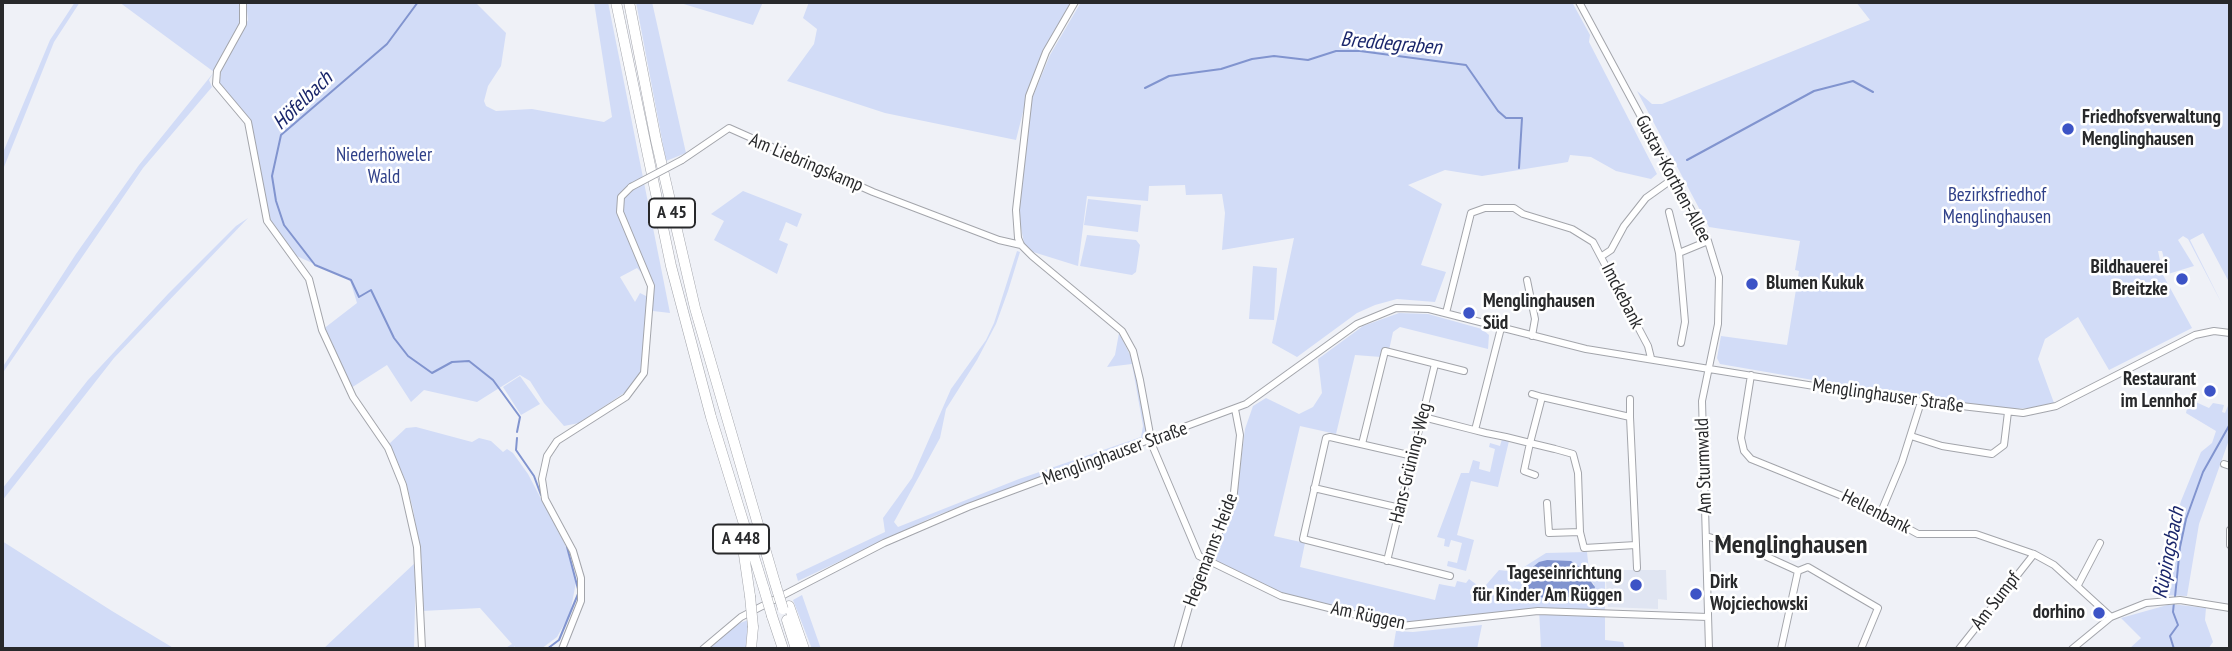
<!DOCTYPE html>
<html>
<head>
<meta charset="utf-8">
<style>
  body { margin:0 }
  #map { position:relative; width:2232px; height:651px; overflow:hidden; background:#eff1f7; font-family:"PT Sans Narrow",sans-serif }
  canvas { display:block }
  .frame { position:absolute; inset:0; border:4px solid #28292b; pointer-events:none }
</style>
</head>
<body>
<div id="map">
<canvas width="2232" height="651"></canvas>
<div class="frame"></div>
</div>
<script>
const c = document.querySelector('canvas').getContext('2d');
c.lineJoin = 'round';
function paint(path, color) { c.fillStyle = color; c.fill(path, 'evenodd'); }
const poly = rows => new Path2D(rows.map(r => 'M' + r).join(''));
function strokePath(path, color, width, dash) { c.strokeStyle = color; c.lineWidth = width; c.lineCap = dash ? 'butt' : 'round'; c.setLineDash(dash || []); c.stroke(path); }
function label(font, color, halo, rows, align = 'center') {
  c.font = font + ' "PT Sans Narrow",sans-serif'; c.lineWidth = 5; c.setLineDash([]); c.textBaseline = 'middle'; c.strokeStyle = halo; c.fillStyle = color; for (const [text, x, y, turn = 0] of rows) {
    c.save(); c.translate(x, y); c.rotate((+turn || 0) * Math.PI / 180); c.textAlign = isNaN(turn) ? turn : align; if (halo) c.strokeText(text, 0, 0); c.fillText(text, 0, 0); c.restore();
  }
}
paint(poly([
  [1605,570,1666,570,1667,600,1658,599,1658,609,1608,607]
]), '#e0e5f2');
paint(poly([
  [75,2,80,2,54,42,2,172,2,155,50,40],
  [119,2,240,2,242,20,237,35,209,80,212,87,143,168,2,374,2,368,76,254,139,165,214,72],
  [246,2,475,2,506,33,501,66,488,86,484,101,486,106,496,111,532,109,604,122,612,117,594,2,608,2,670,313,653,311,653,285,637,268,620,277,635,302,640,293,648,297,645,350,640,376,630,389,579,423,564,426,544,403,530,381,520,375,477,402,424,390,411,402,387,365,351,388,322,330,357,303,350,280,290,253,270,226,250,120,219,84,222,66,248,20],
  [636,2,652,2,686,153,666,161],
  [677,2,763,2,753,25],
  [809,2,1073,2,1029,88,1016,140,885,113,787,81,814,44,817,29,803,18],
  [1081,2,1572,2,1590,35,1589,42,1657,174,1651,179,1616,171,1591,157,1570,155,1568,162,1482,176,1445,170,1408,185,1442,204,1421,265,1446,272,1435,302,1397,299,1375,305,1357,313,1297,357,1272,343,1294,238,1222,250,1225,213,1222,194,1186,195,1185,185,1149,186,1148,201,1087,196,1078,266,1030,251,1024,243,1018,213,1031,101,1050,55],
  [1856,2,2230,2,2230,284,2203,233,2190,240,2223,306,2188,239,2183,236,2178,240,2194,266,2168,274,2162,251,2158,251,2163,275,2192,328,2109,370,2078,317,2045,339,2038,359,2054,403,2035,408,2007,409,1923,399,1720,364,1717,358,1721,336,1787,345,1799,271,1795,270,1800,241,1709,227,1637,91,1652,104,1662,104,1870,20],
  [743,191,802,214,797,227,786,222,779,240,788,244,777,274,714,240,724,221,711,214],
  [1088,199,1141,205,1138,232,1084,225],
  [248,218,114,358,2,501,2,489,88,380,168,294,236,226],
  [1087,235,1136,240,1140,245,1136,272,1132,275,1080,266],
  [1017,251,1020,252,1008,291,996,324,977,360,946,409,940,438,894,522,898,527,1019,479,1141,437,1143,426,1132,364,1107,367,1115,355,1119,333,1134,363,1137,378,1146,430,1144,438,935,516,798,581,796,574,885,532,883,518,912,478,951,389,986,340,994,323],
  [1253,266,1277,268,1274,320,1249,319],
  [1399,313,1428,314,1482,329,1489,335,1488,349,1400,327,1393,332,1389,350,1381,357,1355,355,1336,434,1300,426,1274,536,1305,543,1300,567,1435,600,1439,584,1455,587,1457,581,1466,583,1469,579,1488,593,1486,585,1499,570,1516,572,1546,553,1587,552,1589,571,1605,570,1605,640,1623,642,1625,649,1541,649,1539,608,1405,623,1284,594,1213,560,1211,556,1232,513,1237,493,1245,429,1253,406,1266,398,1299,414,1313,407,1322,393,1318,359,1363,326],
  [1547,560,1571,562,1594,584,1595,593,1583,598,1528,596,1524,592,1523,578,1529,569],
  [520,376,540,404,521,415,503,387],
  [2189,399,2209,408,2213,403,2224,405,2222,412,2225,413,2230,401,2230,437,2199,524,2187,596,2162,595,2169,544,2181,501,2201,452,2212,443,2216,431,2186,413],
  [416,427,472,442,479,438,491,441,503,452,507,449,513,453,528,474,566,546,576,582,570,614,557,637,541,649,517,649,514,646,515,649,504,649,512,644,480,608,422,611,422,563,413,509,406,482,389,444,406,428],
  [1502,439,1509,441,1498,487,1471,481,1457,535,1474,540,1466,571,1447,566,1448,561,1457,563,1462,543,1451,540,1449,547,1444,546,1445,539,1437,537,1461,473,1469,473,1473,460,1480,462,1479,469,1490,472,1495,449,1489,447,1490,443,1500,446],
  [2,541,112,611,175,649,2,649],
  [416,562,414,649,323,649],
  [802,595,821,649,812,649,793,600],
  [2171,604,2206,608,2205,620,2213,642,2208,649,2129,649,2141,638,2121,618],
  [748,620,746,649,708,649,735,625],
  [1482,625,1477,649,1393,649,1396,631,1413,632]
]), '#d2dcf7');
paint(poly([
  [1547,560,1571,561,1580,567,1595,587,1593,595,1549,599,1525,594,1524,574,1539,562]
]), '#8194cf');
strokePath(poly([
  [418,2,387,44,281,135,272,176,276,201,284,225,315,265,351,280,359,297,371,290,394,338,408,356,432,373,452,362,469,361,493,380,520,417,517,432],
  [1145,88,1169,76,1221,69,1252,59,1274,56,1308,60,1336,51,1360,51,1466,65,1498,111,1506,118,1522,118,1519,168],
  [1687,160,1814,91,1853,81,1873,92],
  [517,438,516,450,534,476,541,495],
  [567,547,578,589],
  [2175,597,2180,547,2186,519,2203,472,2230,424],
  [547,649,559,640,578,594],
  [2174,649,2170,636,2178,625,2173,612,2174,602]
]), '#8194cf', 2);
const minor = poly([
  [243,2,243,24,217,71,216,84,248,122,267,221,309,279,322,330,353,397,388,448,403,485,417,547,422,649],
  [1075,2,1046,52,1029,96,1016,210,1018,238,1021,245,1032,256,1122,331,1133,351,1140,380,1152,445,1199,556,1281,596,1401,626,1538,611,1708,617],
  [1579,2,1708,241,1719,277,1718,324,1702,401,1709,649],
  [682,160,729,128,873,192,999,240,1021,245],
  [1669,212,1679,253,1708,241],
  [1679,253,1685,322,1681,343],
  [1602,256,1611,250,1624,226,1646,198,1674,178],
  [1527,280,1535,319,1532,336],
  [1446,313,1471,213,1485,208,1514,208,1523,214,1572,229,1593,242,1648,346,1651,358],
  [1751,375,1741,438,1744,451,1751,459,1867,506,1918,534,1976,534,2034,554,2054,565,2111,617],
  [1532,394,1542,397],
  [1423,417,1431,419,1470,429,1486,433,1506,437,1530,443,1555,449,1573,454,1578,473,1580,532,1584,548,1636,545,1630,417,1542,397,1530,443,1524,471,1535,475],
  [1630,417,1630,399],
  [1475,430,1501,328],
  [1911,436,1942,446,1992,454,2004,445,2008,412],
  [1362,444,1385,351,1464,371],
  [1413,456,1330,437,1326,438,1303,539,1450,576],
  [2224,464,2230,466],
  [1314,488,1400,508],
  [1547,503,1549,533,1580,532],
  [1881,512,1902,462,1921,402],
  [2230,530,2230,545],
  [1706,536,1752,550,1798,571,1808,567,1878,608,1861,649],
  [1636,545,1637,568],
  [1387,561,1435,364],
  [2078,585,2100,543],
  [562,649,581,601,581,578,573,551,545,499,542,479,547,456,557,441,626,397,644,373,651,286,620,212,621,197,631,187],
  [703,649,741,617,884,543,968,507,1246,404,1357,324,1396,308,1429,309,1586,349,1882,397,2023,413,2056,406,2195,335,2214,331,2230,333],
  [1177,649,1196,582,1233,502,1240,435,1235,409],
  [1781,649,1798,571],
  [1959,649,2034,554],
  [2072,649,2111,617,2146,603,2180,600,2230,608]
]);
const highway = poly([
  [616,2,671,266,711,417,764,589],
  [629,2,656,140,695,308,775,583],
  [741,534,750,596],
  [789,606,804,649],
  [772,616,783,649],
  [787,620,796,649],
  [751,649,753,627]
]);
strokePath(minor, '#a3a5ab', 8);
strokePath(highway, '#a3a5ab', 11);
strokePath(minor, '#fff', 6);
strokePath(highway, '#fff', 10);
const minorBridge = poly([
  [631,187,682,160]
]);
const highwayBridge = poly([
  [775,583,783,609],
  [764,589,772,616],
  [750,596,753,627]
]);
strokePath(minorBridge, '#a3a5ab', 8, []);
strokePath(highwayBridge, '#a3a5ab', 11, []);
strokePath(minorBridge, '#fff', 6);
strokePath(highwayBridge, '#fff', 10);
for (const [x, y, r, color] of [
  [2068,129,7,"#3c53c6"],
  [2182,279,7,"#3c53c6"],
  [1752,284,7,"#3c53c6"],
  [1469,313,7,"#3c53c6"],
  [2210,391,7,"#3c53c6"],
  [1636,585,7,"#3c53c6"],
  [1696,594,7,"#3c53c6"],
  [2099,613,7,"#3c53c6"]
]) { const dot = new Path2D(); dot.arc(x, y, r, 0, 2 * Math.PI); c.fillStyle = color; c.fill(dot); strokePath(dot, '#fff', 2.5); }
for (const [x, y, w] of [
  [672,213,46],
  [741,539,56]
]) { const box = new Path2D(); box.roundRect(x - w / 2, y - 14.5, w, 29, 5); c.fillStyle = '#fff'; c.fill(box); strokePath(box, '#28292b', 2); }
label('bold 18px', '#28292b', null, [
  ["A 45",672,213],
  ["A 448",741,539]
]);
label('bold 19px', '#28292b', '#fff', [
  ["Friedhofsverwaltung",2082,118],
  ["Menglinghausen",2082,140],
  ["Bildhauerei",2168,268,"right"],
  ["Breitzke",2168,290,"right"],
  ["Blumen Kukuk",1766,284],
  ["Menglinghausen",1483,302],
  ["Süd",1483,324],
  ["Restaurant",2196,380,"right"],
  ["im Lennhof",2196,402,"right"],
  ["Tageseinrichtung",1622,574,"right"],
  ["für Kinder Am Rüggen",1622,596,"right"],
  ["Dirk",1710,583],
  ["Wojciechowski",1710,605],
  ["dorhino",2085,613,"right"]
], 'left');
label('19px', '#304189', '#fff', [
  ["Niederhöweler",384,156],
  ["Wald",384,178],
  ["Bezirksfriedhof",1997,196],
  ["Menglinghausen",1997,218]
]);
label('19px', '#28292b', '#fff', [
  ["Am Liebringskamp",806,163,23],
  ["Gustav-Korthen-Allee",1673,179,62],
  ["Imckebank",1622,296,63],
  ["Menglinghauser Straße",1888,396,8],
  ["Menglinghauser Straße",1115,454,-20],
  ["Hans-Grüning-Weg",1411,463,-76],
  ["Am Sturmwald",1704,466,-92],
  ["Hellenbank",1876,512,27],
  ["Hegemanns Heide",1211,550,-69],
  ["Am Sumpf",1996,601,-52],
  ["Am Rüggen",1368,616,12]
]);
label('italic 21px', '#1a266b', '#fff', [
  ["Breddegraben",1391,44,5],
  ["Höfelbach",303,101,-44],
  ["Rüpingsbach",2169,553,-79]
]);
label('bold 26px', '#28292b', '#fff', [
  ["Menglinghausen",1791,546]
]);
</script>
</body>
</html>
